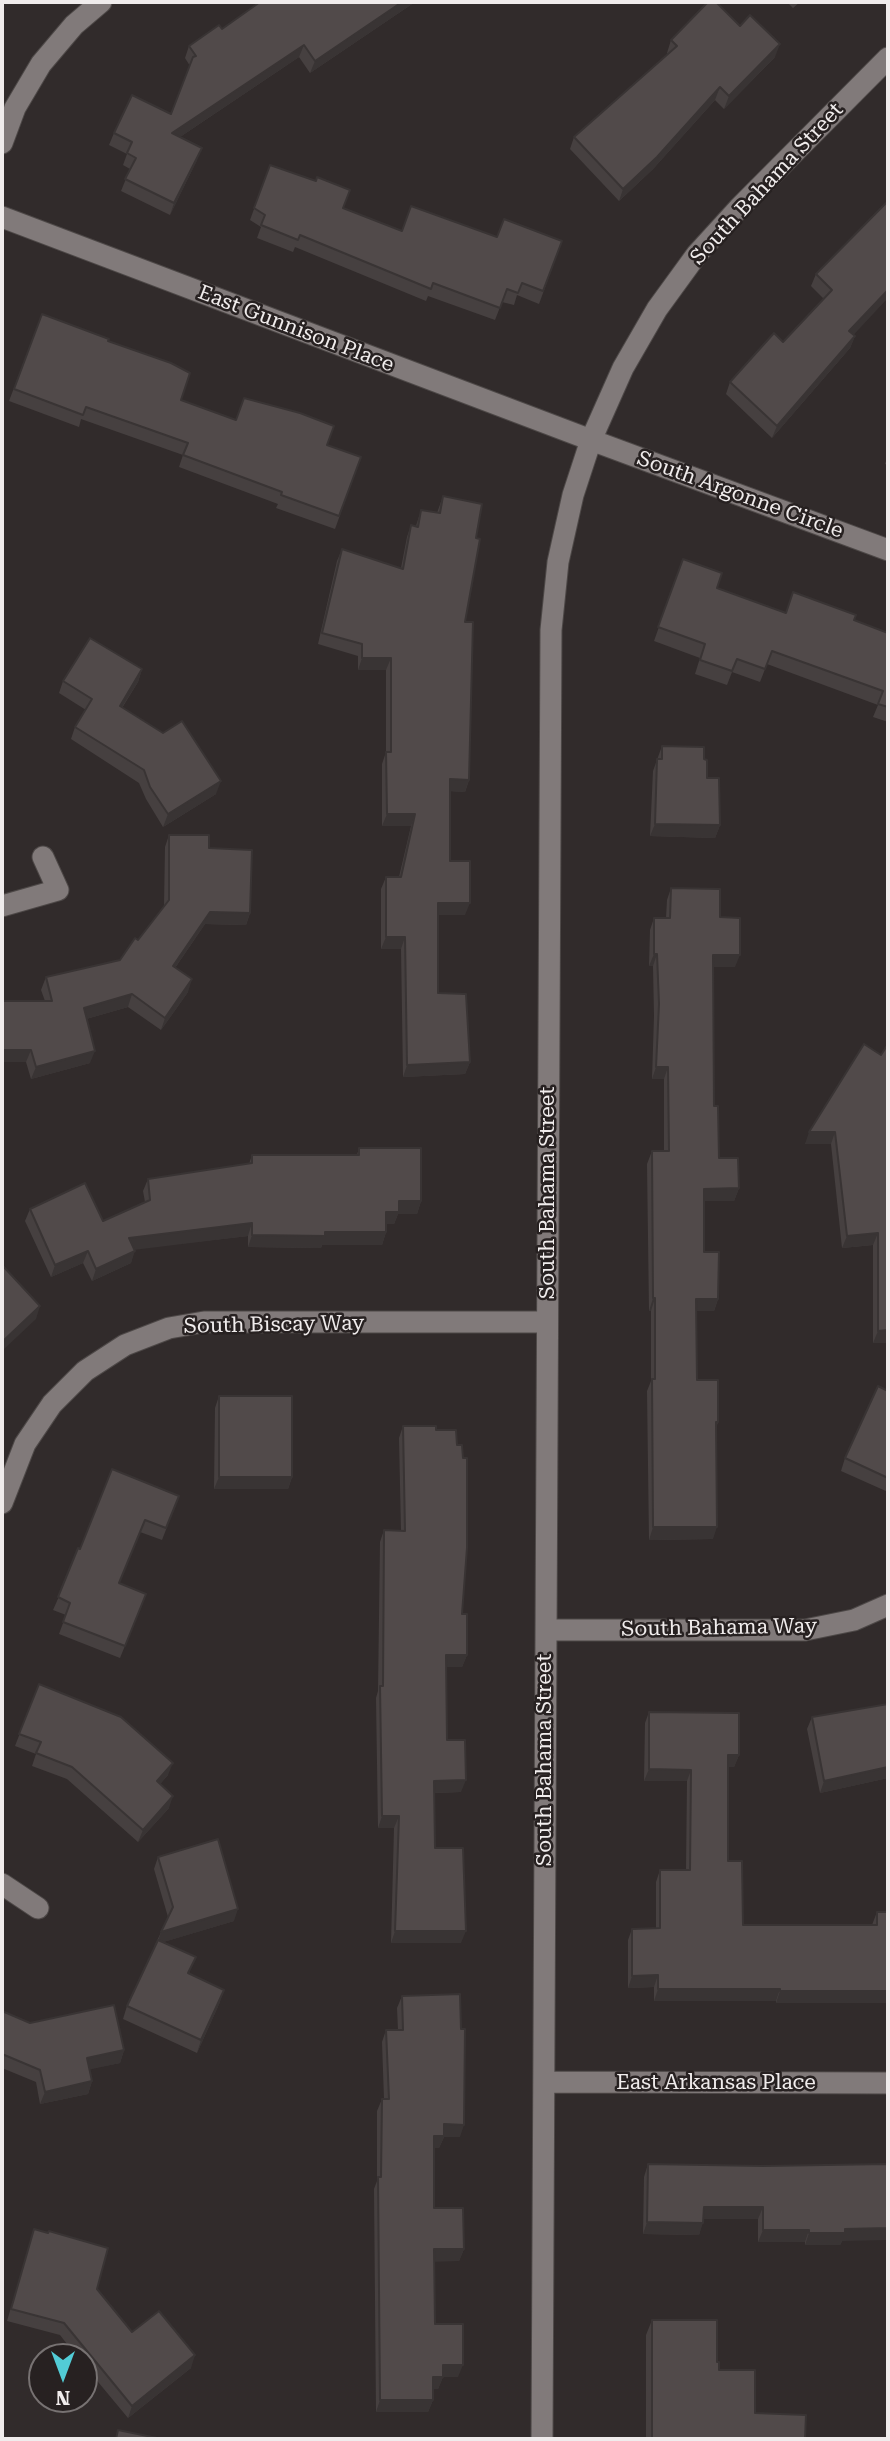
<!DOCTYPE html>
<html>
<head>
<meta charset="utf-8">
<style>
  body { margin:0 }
  #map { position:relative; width:890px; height:2441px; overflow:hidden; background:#312b2b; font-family:"Roboto Serif",serif }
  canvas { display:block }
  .frame { position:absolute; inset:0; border:4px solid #f0ecec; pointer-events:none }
  .north { position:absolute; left:28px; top:2343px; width:70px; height:70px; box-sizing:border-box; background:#272121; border:2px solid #777272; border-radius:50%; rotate:180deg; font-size:19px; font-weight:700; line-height:28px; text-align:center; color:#f0ecec }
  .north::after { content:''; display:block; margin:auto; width:24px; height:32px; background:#52ccd6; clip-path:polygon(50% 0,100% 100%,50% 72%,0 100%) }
</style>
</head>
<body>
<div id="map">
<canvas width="890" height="2441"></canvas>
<div class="frame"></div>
<div class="north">N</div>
</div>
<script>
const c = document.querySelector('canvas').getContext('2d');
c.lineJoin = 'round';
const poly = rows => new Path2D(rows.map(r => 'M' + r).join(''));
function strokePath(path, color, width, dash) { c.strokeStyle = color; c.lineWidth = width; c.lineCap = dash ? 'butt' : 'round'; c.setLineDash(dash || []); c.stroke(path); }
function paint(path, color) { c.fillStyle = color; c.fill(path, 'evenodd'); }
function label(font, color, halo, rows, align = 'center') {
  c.font = font + ' "Roboto Serif",serif'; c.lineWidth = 5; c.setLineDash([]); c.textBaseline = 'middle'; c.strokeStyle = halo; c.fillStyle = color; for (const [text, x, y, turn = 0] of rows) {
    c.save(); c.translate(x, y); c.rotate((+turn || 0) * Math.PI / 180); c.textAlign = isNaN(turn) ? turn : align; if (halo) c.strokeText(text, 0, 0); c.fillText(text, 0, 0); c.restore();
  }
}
const street = poly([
  [2,143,15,108,41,64,74,25,101,2],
  [2,217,591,440,888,550],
  [2,906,58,890,43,857],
  [2,1503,25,1444,52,1404,85,1371,125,1345,169,1328,204,1322,547,1322],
  [546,1630,805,1630,854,1620,888,1605],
  [2,1884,38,1908],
  [544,2082,888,2083],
  [542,2439,551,630,558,562,573,495,591,440,623,368,657,309,697,254,739,208,888,58]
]);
strokePath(street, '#4d4847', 23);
strokePath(street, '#817a7a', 21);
paint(poly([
  [415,2,310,73,299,57,180,137,197,160,170,215,121,191,130,169,123,165,127,154,109,145,114,133,171,114,190,66,185,58,189,46,222,29],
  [787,2,800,2,793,8],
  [740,26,775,57,724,109,715,100,653,169,619,201,570,149,574,137,668,54,667,53,671,40],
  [270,165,344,208,402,231,497,237,562,241,539,304,517,295,514,305,502,302,495,320,428,296,426,301,295,247,293,252,257,238,261,227,250,220],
  [888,201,853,335,855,336,850,348,772,438,726,394,730,382,783,342,824,299,811,286,816,274],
  [42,314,108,341,181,400,236,420,327,445,361,457,335,529,276,508,278,504,179,467,183,455,81,419,79,427,9,401],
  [888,455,888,465,885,464],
  [443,496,476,538,465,622,469,780,465,792,450,791,450,861,465,915,438,915,438,993,470,1062,465,1074,403,1077,401,949,381,949,381,889,386,877,399,877,411,826,382,826,382,764,386,752,386,670,358,670,358,656,318,644,337,561,342,549,401,568,407,537,411,525,416,526,421,510,437,513],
  [683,559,717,588,786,613,854,620,888,633,888,722,873,717,878,705,767,664,760,682,732,672,727,685,695,674,700,658,654,641],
  [142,669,138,682,122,708,216,794,163,827,146,799,139,783,71,739,75,727,86,710,59,693,63,681],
  [662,746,704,759,707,778,720,825,715,838,650,836,653,771],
  [169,835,209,848,250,913,246,925,205,924,175,968,188,992,161,1030,128,1007,86,1019,90,1063,31,1079,26,1062,2,1062,2,1001,45,1001,41,990,46,977,120,960,138,940,164,906,165,847],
  [671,888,720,917,735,967,713,967,714,1106,719,1158,739,1188,734,1201,704,1201,704,1252,718,1299,714,1311,696,1311,697,1380,718,1422,716,1428,713,1539,649,1540,647,1391,651,1381,651,1311,649,1311,647,1164,652,1151,664,1151,664,1079,652,1079,654,1016,653,966,649,966,650,930,654,918,666,918,667,900],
  [864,1044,888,1343,873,1343,873,1245,842,1248,831,1144,805,1144],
  [359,1148,421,1201,417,1214,398,1214,394,1224,386,1224,386,1232,382,1245,322,1245,321,1248,248,1247,248,1236,134,1249,131,1263,92,1281,83,1263,51,1277,25,1221,30,1209,103,1221,145,1202,143,1191,148,1179,249,1164,252,1155,357,1155],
  [888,1391,888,1492,841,1471,845,1458],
  [219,1396,292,1477,288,1489,214,1489,215,1408],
  [403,1426,462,1614,467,1655,462,1667,446,1667,447,1740,461,1792,434,1793,435,1848,461,1943,391,1943,394,1828,378,1828,376,1698,378,1691,380,1542,384,1530,401,1531,399,1438],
  [179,1496,162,1540,140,1532,119,1583,146,1594,120,1658,59,1634,66,1615,53,1610,80,1549],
  [39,1684,168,1775,160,1784,169,1808,138,1842,67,1779,32,1766,36,1754,15,1746],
  [888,1704,888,1778,820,1793,807,1729,812,1717],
  [649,1712,739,1755,734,1767,728,1767,728,1861,743,1925,872,1925,877,1912,888,2003,776,2003,776,2001,654,2001,654,1987,628,1988,628,1940,632,1929,656,1928,656,1882,660,1870,686,1870,687,1781,644,1781,645,1723],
  [158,1857,234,1921,163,1942,190,1973,220,2002,197,2053,123,2019,127,2006,168,1917,154,1869],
  [402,1996,460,2137,444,2137,439,2148,434,2148,434,2208,464,2249,459,2261,434,2261,435,2324,458,2377,443,2377,438,2389,433,2389,433,2400,428,2412,376,2412,374,2189,377,2181,377,2111,382,2099,384,2099,382,2042,386,2030,398,2030,397,2008],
  [2,2011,30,2023,124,2050,120,2063,89,2069,92,2081,88,2094,40,2104,36,2082,2,2068],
  [648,2164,763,2166,842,2241,840,2245,805,2245,805,2242,758,2242,758,2219,703,2219,699,2235,643,2234,644,2177],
  [34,2229,97,2289,132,2332,191,2368,128,2418,84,2365,84,2357,77,2357,60,2335,7,2321],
  [652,2320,717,2362,719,2370,755,2413,805,2439,646,2439,646,2335]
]), '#464040');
paint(poly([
  [402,2,415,2,310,73,315,61],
  [780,44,775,57,724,109,729,96],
  [304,45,299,57,168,145,172,133],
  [720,87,715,100,653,169,619,201,623,189],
  [202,148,197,160,170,215,174,203],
  [888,290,888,298,845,344,849,331],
  [855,336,850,348,772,438,777,426],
  [362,658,391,658,386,670,358,670],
  [142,669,138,682,115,718,120,706],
  [450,779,469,780,465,792,446,791],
  [221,781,216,794,163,827,168,814],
  [387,814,415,814,411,826,382,826],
  [655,824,720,825,715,838,650,836],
  [438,903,470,903,465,915,434,915],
  [210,912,250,913,246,925,205,924,168,978,173,966],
  [386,937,405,937,401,949,381,949],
  [654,954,657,954,653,966,649,966],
  [713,955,740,955,735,967,708,967],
  [192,979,188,992,161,1030,165,1018],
  [132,994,128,1007,79,1021,84,1008],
  [2,1050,31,1050,26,1062,2,1062],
  [95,1051,90,1063,31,1079,36,1067],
  [470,1062,465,1074,403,1077,407,1065],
  [656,1067,668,1067,664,1079,652,1079],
  [809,1132,835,1132,831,1144,805,1144],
  [739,1188,734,1201,700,1201,704,1189],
  [399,1201,421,1201,417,1214,398,1214,394,1224,382,1224,386,1212],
  [252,1223,248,1236,125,1251,129,1238],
  [325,1232,386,1232,382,1245,322,1245,321,1248,248,1247,252,1235],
  [878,1233,873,1245,842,1248,847,1236],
  [88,1251,83,1263,51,1277,55,1265],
  [135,1251,131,1263,92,1281,96,1269],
  [653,1298,655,1298,651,1311,649,1311],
  [696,1299,718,1299,714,1311,691,1311],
  [40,1306,36,1319,2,1351,2,1342],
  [888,1330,888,1343,873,1343,878,1331],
  [219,1477,292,1477,288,1489,214,1489],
  [653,1527,717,1527,713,1539,649,1540],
  [446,1655,467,1655,462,1667,442,1667],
  [728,1755,739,1755,734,1767,724,1767],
  [173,1763,168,1775,152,1793,157,1781],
  [888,1767,888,1778,820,1793,824,1781],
  [649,1769,691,1770,687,1781,644,1781],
  [466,1780,461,1792,430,1793,434,1781],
  [173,1796,169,1808,138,1842,143,1830],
  [382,1816,399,1816,394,1828,378,1828],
  [238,1909,234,1921,157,1944,161,1932],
  [395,1931,466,1931,461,1943,391,1943],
  [658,1975,654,1987,628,1988,632,1976],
  [658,1989,780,1989,776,2001,654,2001],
  [224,1990,220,2002,197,2053,201,2040],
  [780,1991,888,1991,888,2003,776,2003],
  [124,2050,120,2063,83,2071,87,2058],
  [92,2081,88,2094,40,2104,45,2092],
  [444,2124,464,2125,460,2137,444,2137,439,2148,429,2148,434,2136],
  [704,2207,763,2207,758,2219,699,2219],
  [647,2222,703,2223,699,2235,643,2234],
  [888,2228,888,2240,842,2241,840,2245,805,2245,809,2233,845,2229],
  [763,2230,809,2230,805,2242,758,2242],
  [434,2249,464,2249,459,2261,429,2262],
  [195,2355,191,2368,128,2418,132,2406],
  [443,2365,463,2365,458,2377,438,2377],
  [433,2377,443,2377,438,2389,428,2389],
  [380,2400,433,2400,428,2412,376,2412]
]), '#393434');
const building = poly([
  [260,2,402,2,315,61,304,45,172,133,202,148,174,203,125,179,136,158,127,153,132,142,114,133,132,95,171,114,193,57,196,56,189,46,219,25,222,29,260,2],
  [708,2,716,2,740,26,750,15,780,44,729,96,720,87,657,157,623,189,574,137,677,46,671,40,708,2],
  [270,165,316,181,317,177,350,190,343,208,402,231,411,206,497,237,504,219,562,241,543,291,522,283,518,293,507,289,500,308,433,283,431,289,300,235,298,240,261,225,265,215,254,208,270,165],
  [888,201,888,290,849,331,855,336,777,426,730,382,774,333,783,342,832,290,816,274,888,201],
  [42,314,109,339,108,341,171,363,190,373,181,400,236,420,244,398,300,413,334,426,327,445,361,457,339,516,281,495,282,492,183,455,188,443,86,407,83,415,14,389,42,314],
  [443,496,482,504,476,538,480,539,465,622,473,622,469,780,450,779,450,861,470,861,470,903,438,903,438,993,466,994,470,1062,407,1065,405,937,386,937,386,877,401,877,415,814,387,814,386,752,391,752,391,658,362,658,362,644,322,633,342,549,403,569,411,525,418,527,421,510,440,513,443,496],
  [683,559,722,573,717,588,786,613,793,592,856,615,854,620,888,633,888,707,878,704,883,691,772,651,765,669,737,659,732,671,700,660,705,644,658,627,683,559],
  [90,638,142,669,120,706,163,733,182,721,221,781,168,814,150,787,144,770,75,727,92,699,63,681,90,638],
  [662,746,704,747,704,759,707,760,707,778,719,778,720,825,655,824,657,759,662,759,662,746],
  [169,835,209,835,209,848,252,850,250,913,210,912,173,966,192,979,165,1018,132,994,84,1008,95,1051,36,1067,31,1050,2,1050,2,1001,52,1001,46,977,120,960,135,938,138,940,169,900,169,835],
  [671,888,720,889,720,917,740,918,740,955,713,955,714,1106,718,1106,719,1158,738,1158,739,1188,704,1189,704,1252,719,1252,718,1299,696,1299,697,1380,718,1380,718,1422,716,1422,717,1527,653,1527,652,1379,655,1379,655,1298,653,1298,652,1151,669,1151,668,1067,656,1067,659,1004,657,954,654,954,654,918,670,918,671,888],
  [864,1044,881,1055,888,1044,888,1330,878,1331,878,1233,847,1236,835,1132,809,1132,864,1044],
  [359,1148,421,1148,421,1201,399,1201,399,1212,386,1212,386,1232,325,1232,325,1236,252,1235,252,1223,129,1238,135,1251,96,1269,88,1251,55,1265,30,1209,85,1183,103,1221,150,1200,148,1179,252,1163,252,1155,359,1155,359,1148],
  [2,1265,40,1306,2,1342,2,1265],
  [878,1386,888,1391,888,1478,845,1458,878,1386],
  [219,1396,292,1396,292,1477,219,1477,219,1396],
  [403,1426,436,1426,436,1430,456,1430,457,1445,462,1445,463,1458,467,1458,467,1548,462,1614,467,1614,467,1655,446,1655,447,1740,465,1740,466,1780,434,1781,435,1848,463,1848,466,1931,395,1931,399,1816,382,1816,380,1686,383,1686,384,1530,405,1531,403,1426],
  [112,1469,179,1496,166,1528,145,1520,119,1583,146,1594,125,1646,63,1622,70,1603,58,1597,78,1548,80,1549,112,1469],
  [39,1684,121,1717,173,1763,157,1781,173,1796,143,1830,72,1767,36,1753,41,1742,19,1734,39,1684],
  [888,1704,888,1767,824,1781,812,1717,888,1704],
  [649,1712,739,1713,739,1755,728,1755,728,1861,742,1861,743,1925,877,1925,877,1912,888,1912,888,1991,780,1991,780,1989,658,1989,658,1975,632,1976,632,1929,660,1928,660,1870,690,1870,691,1770,649,1769,649,1712],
  [218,1839,238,1909,161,1932,173,1907,158,1857,218,1839],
  [158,1940,196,1957,188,1973,224,1990,201,2040,127,2006,158,1940],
  [460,1994,461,2029,465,2029,464,2125,444,2124,444,2136,434,2136,434,2208,463,2208,464,2249,434,2249,435,2324,463,2324,463,2365,443,2365,443,2377,433,2377,433,2400,380,2400,378,2177,381,2177,382,2099,389,2099,386,2030,403,2030,402,1996,460,1994],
  [114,2005,124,2050,87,2058,92,2081,45,2092,40,2070,2,2054,2,2011,30,2023,114,2005],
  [648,2164,763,2166,888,2164,888,2228,845,2229,845,2233,809,2233,809,2230,763,2230,763,2207,704,2207,703,2223,647,2222,648,2164],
  [34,2229,48,2233,49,2231,108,2248,97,2289,132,2332,159,2311,195,2355,132,2406,64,2323,11,2309,34,2229],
  [652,2320,717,2320,717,2362,719,2362,719,2370,755,2370,755,2413,806,2415,805,2439,652,2439,652,2320],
  [118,2430,162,2439,116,2439,118,2430]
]);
paint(building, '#514a4a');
strokePath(building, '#393434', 2);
label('21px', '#f0ecec', '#272121', [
  ["South Bahama Street",767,184,-47],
  ["East Gunnison Place",296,329,21],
  ["South Argonne Circle",740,495,20],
  ["South Bahama Street",548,1193,-90],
  ["South Biscay Way",274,1325,-1],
  ["South Bahama Way",719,1628,-1],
  ["South Bahama Street",545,1760,-90],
  ["East Arkansas Place",716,2083]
]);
</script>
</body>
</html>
